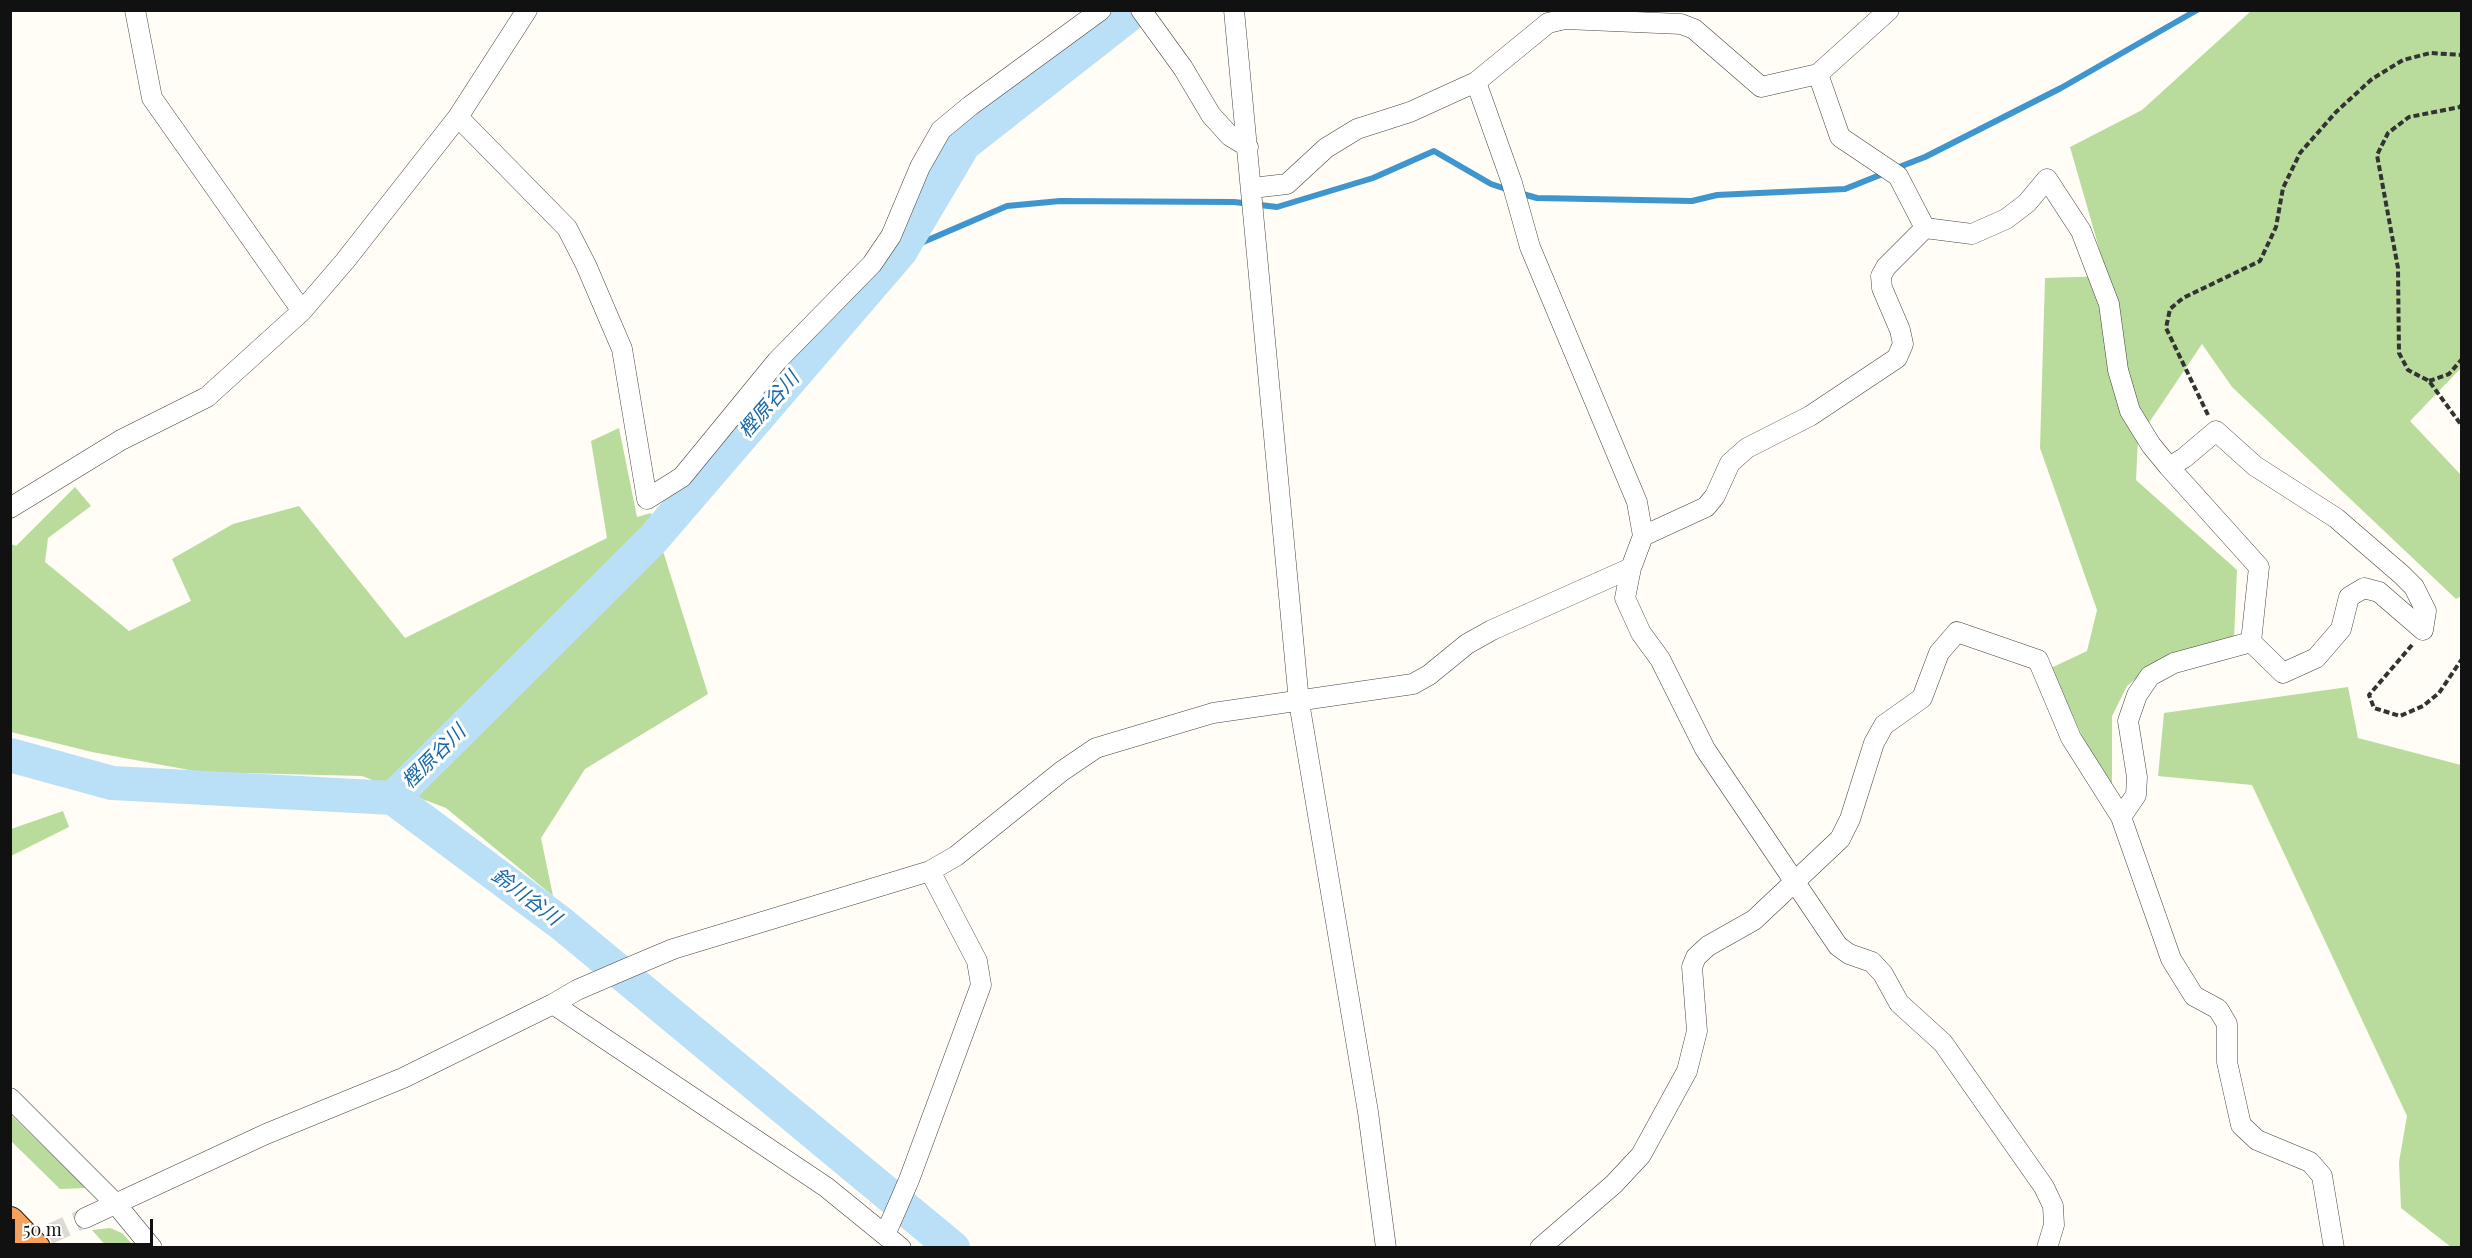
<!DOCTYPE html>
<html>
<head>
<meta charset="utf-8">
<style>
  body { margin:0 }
  #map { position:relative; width:2472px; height:1258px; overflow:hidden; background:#fffdf5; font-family:"Playfair Display",serif }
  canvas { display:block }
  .frame { position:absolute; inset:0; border:12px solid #111; pointer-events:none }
  .scale { position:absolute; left:12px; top:1219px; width:141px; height:27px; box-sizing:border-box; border:3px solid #111; border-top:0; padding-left:8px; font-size:18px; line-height:21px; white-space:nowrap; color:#111; -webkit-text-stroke:4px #fff; paint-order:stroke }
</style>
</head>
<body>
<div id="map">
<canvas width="2472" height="1258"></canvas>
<div class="frame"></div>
<div class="scale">50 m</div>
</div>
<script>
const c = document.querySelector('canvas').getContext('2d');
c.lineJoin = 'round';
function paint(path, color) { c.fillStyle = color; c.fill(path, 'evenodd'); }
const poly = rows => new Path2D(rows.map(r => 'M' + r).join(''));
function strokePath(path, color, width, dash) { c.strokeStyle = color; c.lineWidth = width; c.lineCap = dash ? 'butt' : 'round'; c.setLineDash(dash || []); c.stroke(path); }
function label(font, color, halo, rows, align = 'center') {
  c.font = font + ' "Playfair Display","Noto Sans JP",serif'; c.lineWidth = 6; c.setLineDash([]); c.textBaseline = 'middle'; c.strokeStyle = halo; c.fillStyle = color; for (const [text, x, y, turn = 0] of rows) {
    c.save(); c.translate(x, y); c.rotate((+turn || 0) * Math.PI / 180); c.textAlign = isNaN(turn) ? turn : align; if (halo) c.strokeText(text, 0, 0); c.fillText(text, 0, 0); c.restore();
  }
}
paint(poly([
  [2251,11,2461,11,2461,368,2410,421,2461,475,2461,596,2456,599,2232,387,2202,344,2138,439,2136,480,2237,570,2234,638,2156,662,2127,686,2112,716,2112,790,2093,760,2051,668,2087,651,2097,610,2040,448,2045,278,2107,276,2070,147,2142,110],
  [619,428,637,517,651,513,708,694,585,769,541,838,553,896,446,808,362,776,200,772,92,752,11,732,11,544,16,546,75,487,91,506,48,538,45,562,129,631,191,601,172,559,233,524,299,506,405,638,607,538,591,441],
  [2348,687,2358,738,2461,765,2461,1247,2451,1247,2401,1208,2399,1162,2407,1116,2252,785,2158,776,2164,713],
  [63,811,69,827,11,856,11,829],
  [10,1115,11,1115,86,1188,60,1189,11,1141],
  [110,1228,122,1233,135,1247,107,1247,92,1230]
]), '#b9dc9c');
strokePath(poly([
  [1894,169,1925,157,2061,88,2197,10],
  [1519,193,1537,198,1692,201,1717,195,1845,189,1885,173],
  [900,252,1007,206,1060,201,1234,202,1277,207,1373,178,1434,151,1491,184,1509,190]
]), '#3f96cf', 6);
strokePath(poly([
  [10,755,112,783,393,798,562,924,953,1248],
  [393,798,653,539,900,252,964,144,1135,10]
]), '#b9e0f7', 34);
strokePath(poly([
  [21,1247,85,1218]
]), '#dbdad3', 20, [20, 10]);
const minor = poly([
  [135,10,152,98,302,311],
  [1141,10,1183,68,1211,115,1230,136,1248,147],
  [1234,10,1299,702,1368,1112,1386,1248],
  [1818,74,1840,137,1898,176,1925,228],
  [1476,82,1512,183,1530,247,1637,502,1643,536,1631,568,1625,598,1641,633,1660,659,1705,749,1838,946,1849,954,1872,962,1883,974,1899,1003,1943,1043,2044,1187,2053,1206,2054,1225,2047,1248],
  [458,117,567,228,586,265,622,349,647,499,682,477,777,361,872,264,891,236,920,167,941,130,970,106,1101,10],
  [1252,188,1287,184,1326,148,1357,129,1410,112,1476,82,1548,23,1565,19,1681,24,1694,29,1761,87,1818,74,1889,10],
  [1925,228,1972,234,2006,219,2027,203,2047,179,2081,231,2109,304,2118,370,2130,411,2151,445,2169,467,2184,458,2216,431,2255,466,2336,518,2402,575,2414,587,2426,611,2423,630],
  [2169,467,2259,567,2251,642],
  [10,508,121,440,207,397,302,311,345,261,458,117,527,10],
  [1643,536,1706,507,1715,496,1730,463,1747,448,1810,416,1897,358,1903,344,1900,330,1882,288,1881,276,1886,267,1925,228],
  [2121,817,2136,795,2137,777,2128,721,2137,695,2150,676,2174,663,2251,642,2283,673,2316,658,2341,629,2349,597,2364,588,2379,592,2423,630],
  [553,1004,826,1187,901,1248],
  [10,1098,115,1203,152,1248],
  [85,1218,266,1134,403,1078,553,1004,577,990,628,968,673,949,930,871,956,856,1062,771,1096,748,1213,713,1413,684,1429,675,1467,644,1492,630,1631,568],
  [885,1235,909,1180,981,985,977,961,930,871],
  [1540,1248,1614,1184,1641,1155,1687,1071,1697,1031,1692,967,1696,957,1708,946,1754,920,1840,839,1850,819,1874,743,1884,725,1922,698,1939,653,1957,632,2038,660,2071,738,2121,817,2171,959,2194,996,2218,1009,2227,1024,2227,1062,2241,1125,2257,1140,2310,1162,2322,1176,2334,1248]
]);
const highway = poly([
  [10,1221,36,1248]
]);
strokePath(minor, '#444', 21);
strokePath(highway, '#222', 30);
strokePath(poly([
  [2462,104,2460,107,2409,117,2388,133,2377,155,2398,268,2399,353,2408,370,2429,381,2462,426],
  [2429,381,2449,374,2462,359],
  [2208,415,2166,328,2170,309,2183,298,2260,261,2276,227,2283,188,2300,153,2336,112,2372,79,2403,60,2430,53,2462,55],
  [2412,645,2369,695,2374,708,2400,716,2423,706,2439,693,2462,659]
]), '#333', 4, [6, 3]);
strokePath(minor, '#fff', 20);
strokePath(highway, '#f5a25d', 28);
label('italic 20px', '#1768a6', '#fff', [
  ["樫原谷川",769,405,-49],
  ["樫原谷川",434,757,-45],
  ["鈴川谷川",526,897,37]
]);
</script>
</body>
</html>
